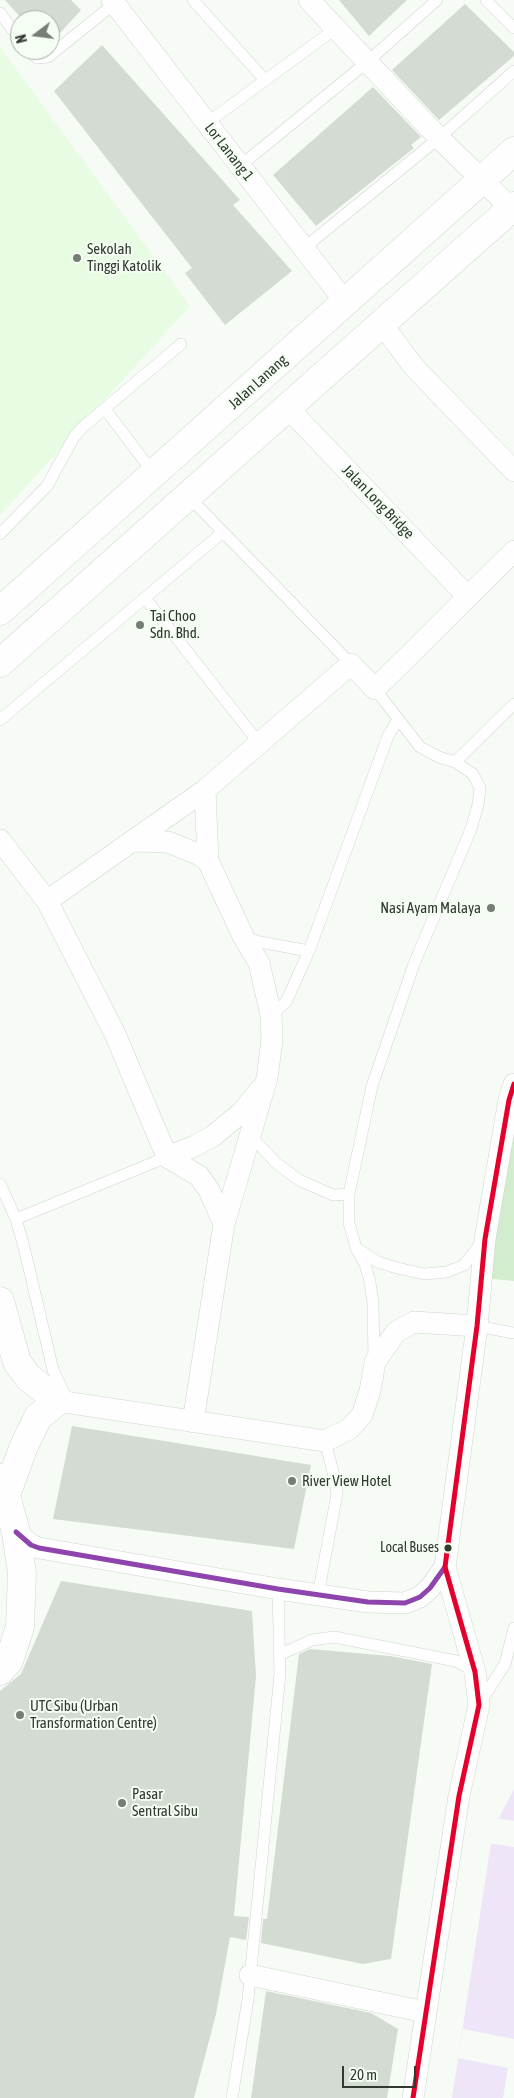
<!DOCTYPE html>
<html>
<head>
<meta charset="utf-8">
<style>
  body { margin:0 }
  #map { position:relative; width:514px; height:2098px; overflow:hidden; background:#f6fbf5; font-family:"Asap Condensed",sans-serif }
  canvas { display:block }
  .north { position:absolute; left:10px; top:10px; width:50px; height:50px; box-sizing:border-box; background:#f4fef2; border:1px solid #a6b0a4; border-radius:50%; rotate:255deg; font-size:14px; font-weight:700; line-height:20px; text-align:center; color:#303a2f }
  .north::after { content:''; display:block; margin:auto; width:18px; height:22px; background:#757e74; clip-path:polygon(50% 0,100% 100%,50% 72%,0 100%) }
  .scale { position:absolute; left:342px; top:2066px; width:74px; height:22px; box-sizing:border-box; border:2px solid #303a2f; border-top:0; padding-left:6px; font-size:15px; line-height:18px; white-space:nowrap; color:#303a2f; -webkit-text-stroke:4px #f4fef2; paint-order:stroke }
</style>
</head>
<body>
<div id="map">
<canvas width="514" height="2098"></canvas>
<div class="north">N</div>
<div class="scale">20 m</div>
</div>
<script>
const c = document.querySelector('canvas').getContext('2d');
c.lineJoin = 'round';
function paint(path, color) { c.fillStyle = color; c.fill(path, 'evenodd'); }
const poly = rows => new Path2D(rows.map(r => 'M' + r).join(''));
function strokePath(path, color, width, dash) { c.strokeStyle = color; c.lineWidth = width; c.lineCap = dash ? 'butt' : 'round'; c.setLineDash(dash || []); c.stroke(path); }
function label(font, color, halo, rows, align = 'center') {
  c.font = font + ' "Asap Condensed",sans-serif'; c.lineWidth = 4; c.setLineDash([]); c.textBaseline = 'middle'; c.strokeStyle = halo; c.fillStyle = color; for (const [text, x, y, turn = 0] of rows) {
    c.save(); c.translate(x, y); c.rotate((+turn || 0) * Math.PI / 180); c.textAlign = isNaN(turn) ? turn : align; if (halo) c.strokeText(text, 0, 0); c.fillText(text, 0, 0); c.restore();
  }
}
paint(poly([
  [0,47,190,306,0,515]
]), '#e8fce4');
paint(poly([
  [514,1121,514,1281,484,1278]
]), '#d2ecce');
paint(poly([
  [514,1789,514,2098,452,2098,491,1843,499,1818]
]), '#efe5f8');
paint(poly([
  [496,1818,514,1821,514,1847,489,1843],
  [463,2029,514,2039,514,2098,503,2098,508,2068,458,2058]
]), '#f6fbf5');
paint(poly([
  [5,0,71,0,81,10,50,44,50,20,23,20],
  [339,0,407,0,369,36],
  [465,4,514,52,514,56,439,120,392,70],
  [102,45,240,200,233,205,292,271,225,325,185,273,192,268,54,91],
  [373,87,421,137,411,145,414,148,316,226,273,175],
  [72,1426,311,1465,294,1549,53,1519],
  [61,1581,252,1611,256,1676,234,1916,249,1917,246,1940,230,1937,216,2014,194,2098,0,2098,0,1691,21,1674],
  [310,1649,390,1656,432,1664,391,1959,363,1964,261,1943,263,1919,267,1919,299,1654],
  [266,1991,371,2013,398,2029,387,2098,251,2098]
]), '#d4dbd2');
const service = poly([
  [193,0,265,80],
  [486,0,514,28],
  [0,13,20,40],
  [27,50,37,58,48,57,114,4],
  [207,123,335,29],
  [240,166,366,63,437,0],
  [304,248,439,138,514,71],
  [105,409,154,474],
  [189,497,351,664],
  [0,534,47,486,74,437,83,427,181,344],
  [145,598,259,743],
  [375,689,420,747,439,757,455,762,473,774,480,788,478,805,471,829,414,964,372,1086,349,1194,349,1223,356,1248,378,1262,397,1268,424,1274,447,1272,464,1265,482,1242],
  [0,720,223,532],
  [455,762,514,704],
  [244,937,260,942,309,951],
  [271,1015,286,1002,309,951,388,736,398,720],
  [251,1136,276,1163,299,1180,333,1195,349,1194],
  [0,1184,16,1219,24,1247,53,1370,67,1399],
  [16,1219,167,1157],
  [357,1250,365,1264,370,1282,373,1303,374,1358],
  [477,1326,514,1333],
  [318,1595,337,1494,335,1480,325,1441],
  [279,1655,312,1640,334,1637,456,1661,474,1671],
  [480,1703,505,1664,514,1628],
  [232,2098,248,1999,280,1674,278,1589]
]);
const minor = poly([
  [112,0,346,303],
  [309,0,439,138,514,211],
  [381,323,414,367,514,471],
  [288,408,468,597],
  [0,840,47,901,115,1034,167,1157,199,1176,209,1190,224,1224],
  [135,841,168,842,200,855,208,861],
  [47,901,205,790,351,664,375,689,514,551],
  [167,1157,195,1146,213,1136,242,1112,260,1090],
  [58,1401,325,1441,349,1429,362,1415,370,1391,375,1362,396,1332,414,1322,477,1326],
  [193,1422,224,1224,267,1078,272,1040,271,1015,259,963,243,936,208,861,205,790],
  [16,1532,31,1545,39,1548,278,1589,368,1602,405,1603,420,1597,430,1588,445,1567],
  [250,1975,425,2012],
  [413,2098,459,1796,479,1705,475,1672,445,1567,477,1326,485,1239,509,1100,514,1084]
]);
const tertiary = poly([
  [0,1301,17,1362,28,1377,58,1401,38,1417,24,1446,6,1495],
  [0,1671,9,1661,20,1627,22,1573,16,1532,1,1478]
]);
const primary = poly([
  [0,611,514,151],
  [0,663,514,206]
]);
strokePath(service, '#ced6cd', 12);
strokePath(minor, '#ced6cd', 22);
strokePath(tertiary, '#ced6cd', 29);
strokePath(primary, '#ced6cd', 29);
strokePath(service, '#fefefe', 11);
strokePath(minor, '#fefefe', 21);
strokePath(tertiary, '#fefefe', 28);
strokePath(primary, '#fefefe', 28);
strokePath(poly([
  [16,1532,31,1545,39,1548,278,1589,368,1602,405,1603,420,1597,430,1588,445,1567]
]), '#8e44ad', 5);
strokePath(poly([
  [413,2098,459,1796,479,1705,475,1672,445,1567,477,1326,485,1239,509,1100,514,1084]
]), '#e4002b', 5);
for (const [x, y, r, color] of [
  [77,258,5,"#757e74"],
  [140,625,5,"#757e74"],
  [491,908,5,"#757e74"],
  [292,1481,5,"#757e74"],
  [448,1548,4.5,"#303a2f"],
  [20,1715,5,"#757e74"],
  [122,1803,5,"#757e74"]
]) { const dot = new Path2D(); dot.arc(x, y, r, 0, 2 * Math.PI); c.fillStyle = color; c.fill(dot); strokePath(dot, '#f4fef2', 2); }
label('14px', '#303a2f', '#f4fef2', [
  ["Local Buses",439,1548]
], 'right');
label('15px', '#303a2f', '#f4fef2', [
  ["Lor Lanang 1",229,152,52],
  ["Jalan Lanang",258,382,-42],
  ["Jalan Long Bridge",378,502,46]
]);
label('15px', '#303a2f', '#f4fef2', [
  ["Sekolah",87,249],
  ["Tinggi Katolik",87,266],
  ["Tai Choo",150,616],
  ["Sdn. Bhd.",150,633],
  ["Nasi Ayam Malaya",481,908,"right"],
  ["River View Hotel",302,1481],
  ["UTC Sibu (Urban",30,1706],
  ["Transformation Centre)",30,1723],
  ["Pasar",132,1794],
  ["Sentral Sibu",132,1811]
], 'left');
</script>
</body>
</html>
